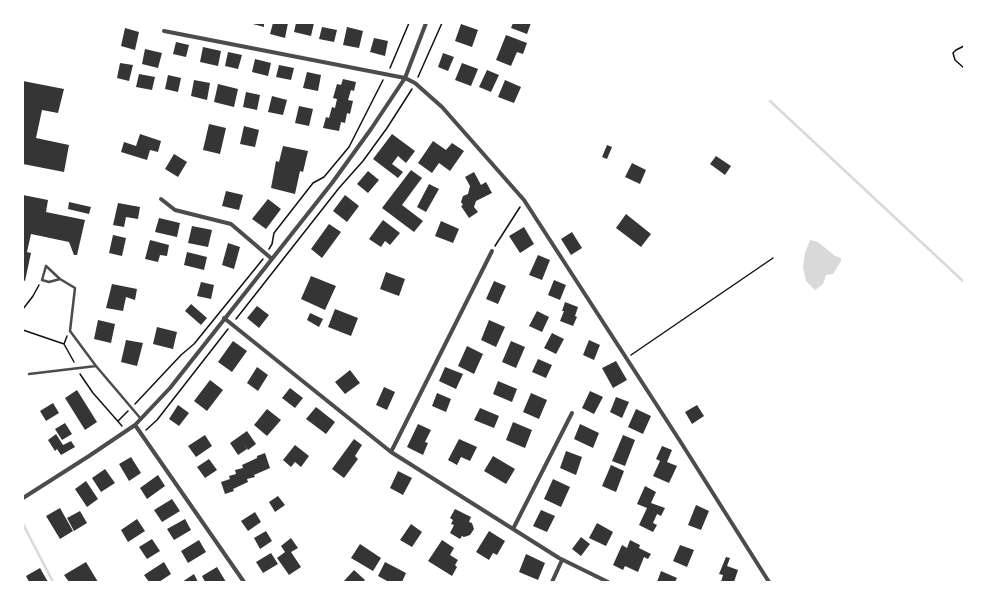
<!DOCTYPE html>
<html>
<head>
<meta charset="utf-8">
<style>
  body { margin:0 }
  #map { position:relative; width:987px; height:605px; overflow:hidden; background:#fff; font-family:"Fira Sans Condensed",sans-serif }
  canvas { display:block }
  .frame { position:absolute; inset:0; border:24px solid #fff; pointer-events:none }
</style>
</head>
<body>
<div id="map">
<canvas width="987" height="605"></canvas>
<div class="frame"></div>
</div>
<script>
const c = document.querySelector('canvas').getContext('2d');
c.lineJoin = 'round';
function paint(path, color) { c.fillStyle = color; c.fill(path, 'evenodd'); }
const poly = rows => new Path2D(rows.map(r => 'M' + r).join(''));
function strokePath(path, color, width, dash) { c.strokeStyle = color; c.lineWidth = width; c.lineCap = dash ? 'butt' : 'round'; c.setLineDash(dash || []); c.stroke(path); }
paint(poly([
  [810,240,818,242,835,256,841,258,841,261,833,274,826,275,823,284,815,290,806,281,803,267,805,253]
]), '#d9d9d9');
strokePath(poly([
  [770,101,964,282],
  [23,524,53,582]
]), '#d9d9d9', 2.5);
paint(poly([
  [249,23,264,23,264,27],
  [273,23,288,23,285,38,270,34],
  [296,23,314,23,311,36,294,32],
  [513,23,531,23,527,34,511,28],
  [461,24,478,30,472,47,455,41],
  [322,27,337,30,334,42,319,39],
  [347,27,363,31,359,48,343,45],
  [125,28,139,32,135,50,121,46],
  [506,35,527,43,523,54,517,52,511,66,496,60],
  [374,38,388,41,385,56,370,52],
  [176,42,189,45,186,57,173,54],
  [203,47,221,51,218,66,200,62],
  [145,49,162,53,158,68,142,64],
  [228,52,242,55,238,69,225,66],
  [443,53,454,57,448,71,438,67],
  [255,59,271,63,268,76,252,72],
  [120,63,133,65,129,81,117,78],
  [462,63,478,69,471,86,455,80],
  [279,65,294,68,291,80,276,77],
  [487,70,499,75,491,92,479,87],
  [307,72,321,75,318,91,303,88],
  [139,74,155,77,152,90,136,87],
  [168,75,181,78,178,92,165,89],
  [343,79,356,82,354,91,351,90,348,100,353,101,350,114,347,113,345,123,341,122,339,131,323,128,326,117,329,118,332,107,335,108,337,99,333,98,337,84,341,85],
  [194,80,210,83,207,100,191,96],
  [505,80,521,87,514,103,498,97],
  [23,81,64,89,58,113,42,110,36,138,69,145,64,172,23,164],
  [218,84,238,89,234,107,214,102],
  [246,92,260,95,257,110,243,107],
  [272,96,287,100,283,115,268,112],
  [299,106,313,109,309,126,295,123],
  [209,124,226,128,220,154,203,150],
  [244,126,259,130,255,147,240,144],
  [140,134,161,141,158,152,150,150,147,160,121,152,124,142,136,146],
  [392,134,415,151,406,163,398,156,392,164,403,172,398,178,373,159],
  [433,141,446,150,452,143,464,151,450,171,439,163,432,173,418,163],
  [607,145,612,147,607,159,602,157],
  [283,146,308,151,303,172,300,171,295,194,271,188,276,161,279,162],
  [174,154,187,162,178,177,165,169],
  [716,156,731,166,725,175,710,164],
  [632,163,646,170,640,184,625,177],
  [411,170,422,178,402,205,423,221,414,232,382,208],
  [368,171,379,180,368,193,357,184],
  [474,172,481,185,486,182,492,193,476,201,474,207,478,212,469,218,461,206,463,205,461,202,463,196,468,194,470,186,465,177],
  [429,184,439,189,426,212,417,207],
  [226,191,243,195,239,210,222,206],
  [23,195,48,200,46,212,85,220,77,255,74,255,69,242,31,234,27,252,31,253,25,281,23,280],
  [345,195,359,206,347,222,333,211],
  [268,199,281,209,266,229,252,219],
  [69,202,91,207,89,214,68,209],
  [118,203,140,207,138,219,126,217,124,227,113,225],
  [626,214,651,234,641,247,616,228],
  [159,218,180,223,177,237,155,232],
  [383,220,400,233,390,245,385,241,381,247,369,239],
  [441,221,459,229,453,243,435,236],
  [329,224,341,232,322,258,311,249],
  [192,226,212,230,208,247,188,243],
  [524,227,534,244,520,253,509,236],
  [572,232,582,248,571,255,561,239],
  [113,235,126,238,122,256,109,253],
  [150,240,169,245,167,256,160,255,158,262,145,259],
  [228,243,240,247,234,269,222,265],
  [187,252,207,257,204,270,184,265],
  [538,255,550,260,542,280,529,275],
  [386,272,405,279,399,296,380,289],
  [311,276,336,286,325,310,301,299],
  [554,280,566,285,560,300,548,295],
  [494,281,506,286,498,304,486,299],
  [201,282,214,285,211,299,197,296],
  [112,284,137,289,135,300,126,297,123,311,106,308],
  [565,302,578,307,575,316,577,317,573,326,560,321,564,311,562,311],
  [191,304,207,318,201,325,185,311],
  [257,306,269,315,259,328,247,318],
  [335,309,358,318,351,336,328,327],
  [537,311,549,317,542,332,529,326],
  [310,313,323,319,319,327,307,320],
  [98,320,115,324,111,343,94,339],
  [489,320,505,327,496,347,481,340],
  [157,327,177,332,173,349,153,344],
  [552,333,564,339,556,354,544,348],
  [126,340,143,343,137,366,121,362],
  [589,340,600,345,594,360,583,355],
  [233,341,247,351,232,372,218,362],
  [511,341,525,347,516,368,502,362],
  [467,346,483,354,474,374,458,366],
  [538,359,552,365,546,378,532,372],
  [616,361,627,380,613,388,602,368],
  [257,367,268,375,258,391,247,383],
  [445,367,463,374,456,389,439,381],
  [350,370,360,383,345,394,335,382],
  [210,380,223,390,207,411,194,401],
  [498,381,517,389,512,402,493,394],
  [384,387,395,392,387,410,376,405],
  [290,388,303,398,295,408,282,398],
  [77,390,97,422,85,430,65,398],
  [590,391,603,397,594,414,582,408],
  [437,393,451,399,446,412,432,406],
  [531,393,547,400,539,419,523,412],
  [616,397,629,402,622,418,610,412],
  [53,403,59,413,46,421,40,411],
  [178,405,189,413,179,426,169,419],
  [697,405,704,416,692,424,685,412],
  [316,407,335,422,326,434,306,419],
  [480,408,499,416,494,428,474,420],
  [267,409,281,420,267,436,254,425],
  [636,409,651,416,643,434,628,427],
  [513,422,532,430,525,448,506,440],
  [65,423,72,434,62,440,55,429],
  [418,424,431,430,425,442,428,443,423,455,407,447],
  [580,424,599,433,593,448,574,439],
  [247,431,256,444,248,450,243,443,247,449,238,455,230,443],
  [56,434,63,445,71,441,75,447,61,455,57,449,55,451,48,440],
  [205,435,212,446,196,457,188,446],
  [623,435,635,440,625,466,612,461],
  [354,439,362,445,355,456,358,459,344,478,332,469],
  [459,439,477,447,470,461,461,457,457,465,448,460],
  [295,445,309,456,301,467,295,462,291,467,283,460],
  [662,446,672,450,667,462,677,466,669,483,653,476,660,461,656,459],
  [566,451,582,457,576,475,560,468],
  [265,453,270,468,254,475,255,477,247,479,248,482,233,489,234,491,225,494,221,482,230,479,229,476,236,474,235,470,243,468,242,465,257,458,257,456],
  [493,456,515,469,506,484,484,471],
  [131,457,141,473,129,481,119,464],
  [209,459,217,470,205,478,197,467],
  [611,465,624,471,616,492,602,486],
  [105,469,115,483,101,492,92,478],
  [398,471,412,478,403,495,390,488],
  [158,475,165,486,147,499,140,488],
  [553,479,570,487,561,507,544,499],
  [86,481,98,499,87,507,75,489],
  [645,486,656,492,651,503,665,508,661,516,657,514,653,523,657,525,653,532,639,525,647,508,637,504],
  [278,496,285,505,275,512,269,502],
  [172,499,180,511,162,522,154,510],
  [696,505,709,511,701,530,688,525],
  [60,508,73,531,60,539,46,516],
  [455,509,471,517,469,522,472,523,474,529,470,535,464,537,462,536,460,539,450,533,454,525,451,524,453,520,450,518],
  [541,510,555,516,547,532,533,526],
  [80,511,87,523,74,531,67,518],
  [255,512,261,522,248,531,241,521],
  [137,519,145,531,128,542,121,530],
  [185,519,191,530,174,540,167,529],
  [597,523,613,532,606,546,589,538],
  [411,524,422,532,412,547,400,540],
  [266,531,272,541,260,549,254,538],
  [489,531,505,541,497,555,493,553,489,560,476,552],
  [581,537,590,544,581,556,572,549],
  [291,538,298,548,291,552,301,567,289,575,277,558,285,552,281,546],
  [152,539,160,551,147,559,139,547],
  [199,540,206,552,188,563,181,551],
  [442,540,454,548,450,555,458,560,455,565,457,567,452,576,428,561],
  [630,540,640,545,639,548,651,554,648,559,644,557,638,572,625,566,623,570,613,565,622,545,627,548],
  [360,544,381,558,373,571,351,558],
  [680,545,694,550,687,567,673,561],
  [271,553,278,564,263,573,256,562],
  [526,554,545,563,538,580,519,572],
  [726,557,730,558,727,566,738,570,734,582,721,582,723,575,719,574],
  [86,562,98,582,69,582,64,575],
  [164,562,171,574,159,582,149,582,144,575],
  [385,562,406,573,402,582,389,582,378,576],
  [217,567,226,582,205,582,202,576],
  [40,568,48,582,29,582,26,576],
  [354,570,365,580,363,582,343,582],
  [661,571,677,578,675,582,657,582],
  [194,574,198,582,182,582]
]), '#353535');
strokePath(poly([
  [964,46,956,50,953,53,955,60,964,68],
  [390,68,409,23],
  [418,77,442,23],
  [495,246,520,207],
  [269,249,272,244,274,233,313,183,324,177,349,147,383,80],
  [23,309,33,296,39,285],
  [236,319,339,188,363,161,387,128,412,89],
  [23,330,64,344,74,362],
  [64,344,67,336],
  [631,355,773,258],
  [80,374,93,393,122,426],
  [135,404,181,355,194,344,263,259],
  [118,421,128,411],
  [146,430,157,420,228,329]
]), '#111', 1.5);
strokePath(poly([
  [60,279,49,282,42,280,46,266,60,279,75,288,70,331,96,366,141,419],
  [29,374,96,366]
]), '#4c4c4c', 2.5);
strokePath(poly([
  [164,31,405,78,415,83,442,107,524,200,680,441,769,582],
  [161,199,175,210,231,224,272,259],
  [224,318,391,452,559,558,608,582],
  [135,425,244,582],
  [391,452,492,251],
  [23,498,89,456,135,425,170,388,332,183,371,129,405,78,426,23],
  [513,529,572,413],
  [552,582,562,560]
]), '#4c4c4c', 4);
</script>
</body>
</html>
